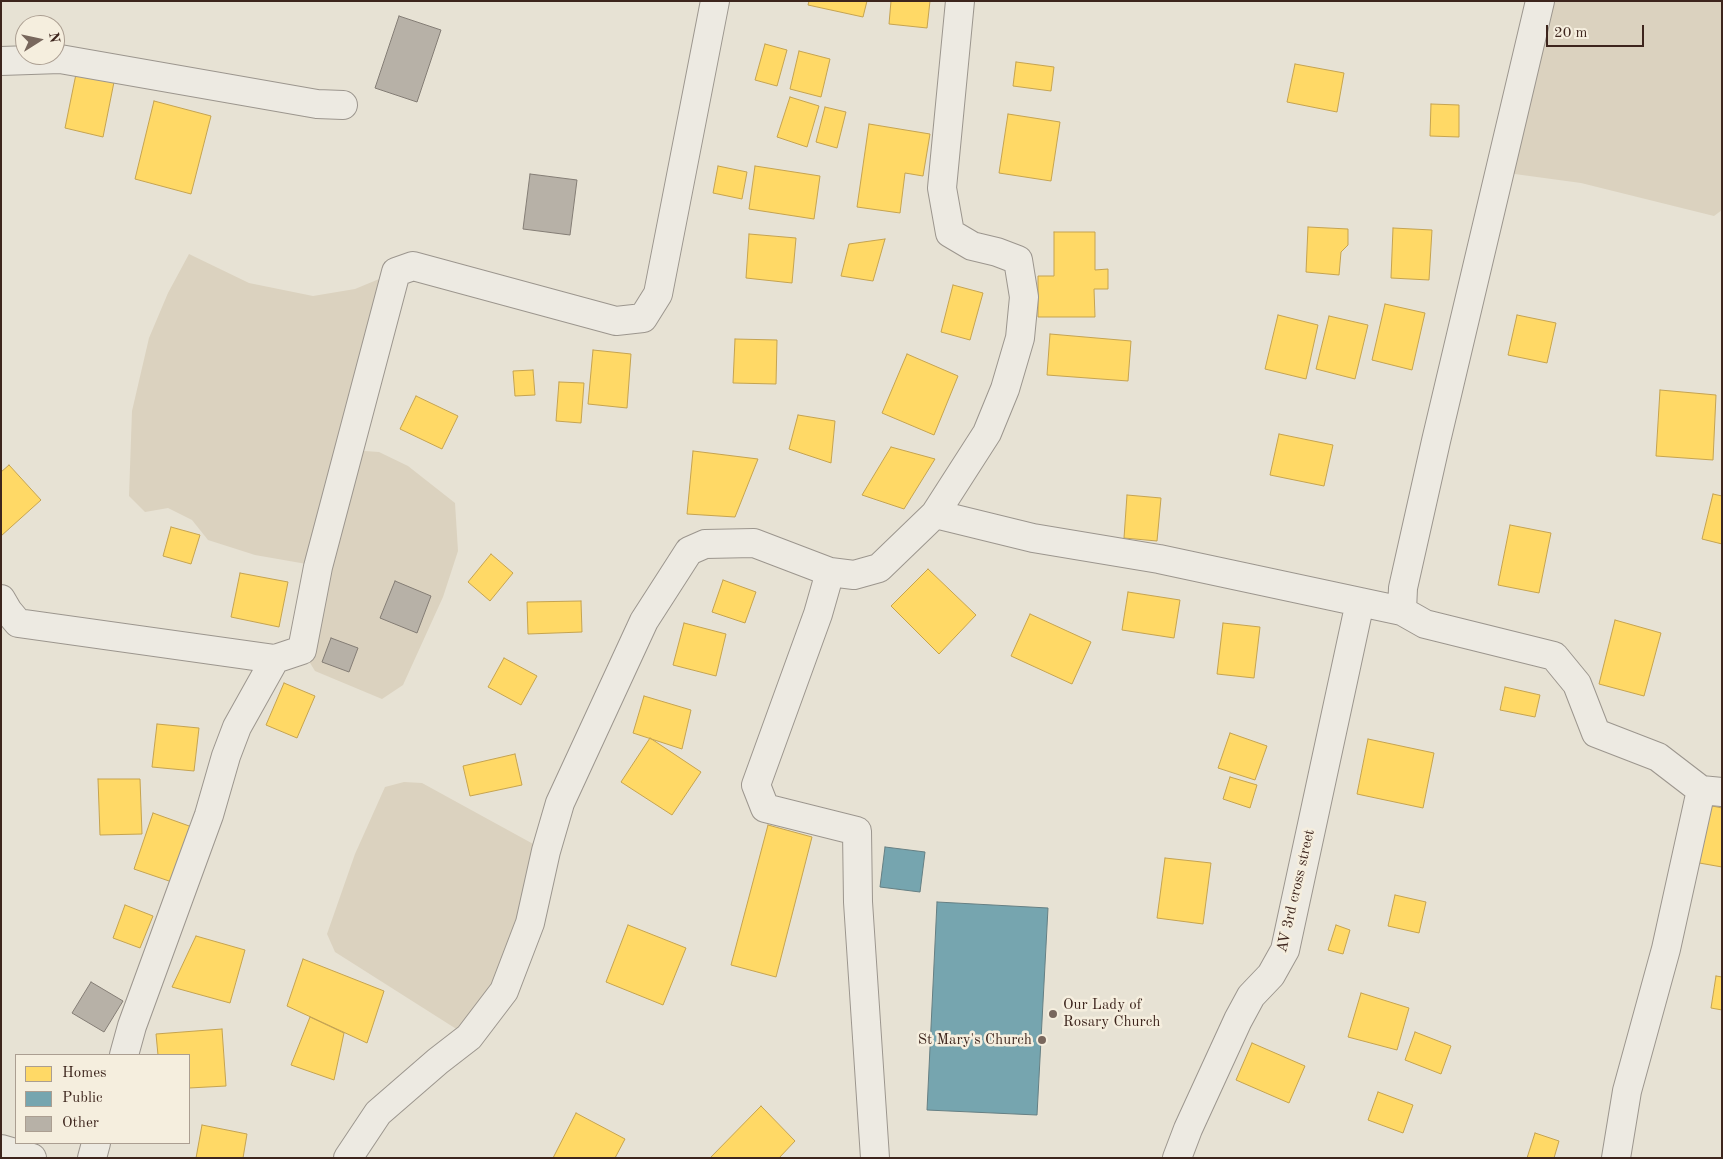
<!DOCTYPE html>
<html>
<head>
<meta charset="utf-8">
<style>
  body { margin:0 }
  #map { position:relative; width:1723px; height:1159px; overflow:hidden; background:#e7e2d4; font-family:"Old Standard TT",serif }
  canvas { display:block }
  .frame { position:absolute; inset:0; border:2px solid #3d251d; pointer-events:none }
  .legend { position:absolute; left:15px; top:1054px; width:175px; height:90px; box-sizing:border-box; background:#f5eede; border:1px solid #ab9e91; margin:0; padding:6px 9px; list-style:none; font-size:15px; color:#3d251d }
  .legend li { display:flex; align-items:center; gap:10px; height:25px }
  .legend b { width:25px; border:1px solid #ab9e91 }
  .north { position:absolute; left:15px; top:15px; width:50px; height:50px; box-sizing:border-box; background:#f5eede; border:1px solid #ab9e91; border-radius:50%; rotate:80deg; font-size:14px; font-weight:700; line-height:20px; text-align:center; color:#3d251d }
  .north::after { content:''; display:block; margin:auto; width:18px; height:22px; background:#78675d; clip-path:polygon(50% 0,100% 100%,50% 72%,0 100%) }
  .scale { position:absolute; left:1546px; top:25px; width:98px; height:22px; box-sizing:border-box; border:2px solid #3d251d; border-top:0; padding-left:6px; font-size:15px; line-height:18px; white-space:nowrap; color:#3d251d; -webkit-text-stroke:4px #f5eede; paint-order:stroke }
</style>
</head>
<body>
<div id="map">
<canvas width="1723" height="1159"></canvas>
<div class="frame"></div>
<ul class="legend">
<li><b style="height:14px;background:#ffd966"></b>Homes</li>
<li><b style="height:14px;background:#76a5af"></b>Public</li>
<li><b style="height:14px;background:#b7b1a7"></b>Other</li>
</ul>
<div class="north">N</div>
<div class="scale">20 m</div>
</div>
<script>
const c = document.querySelector('canvas').getContext('2d');
c.lineJoin = 'round';
function paint(path, color) { c.fillStyle = color; c.fill(path, 'evenodd'); }
const poly = rows => new Path2D(rows.map(r => 'M' + r).join(''));
function strokePath(path, color, width, dash) { c.strokeStyle = color; c.lineWidth = width; c.lineCap = dash ? 'butt' : 'round'; c.setLineDash(dash || []); c.stroke(path); }
function label(font, color, halo, rows, align = 'center') {
  c.font = font + ' "Old Standard TT",serif'; c.lineWidth = 5; c.setLineDash([]); c.textBaseline = 'middle'; c.strokeStyle = halo; c.fillStyle = color; for (const [text, x, y, turn = 0] of rows) {
    c.save(); c.translate(x, y); c.rotate((+turn || 0) * Math.PI / 180); c.textAlign = isNaN(turn) ? turn : align; if (halo) c.strokeText(text, 0, 0); c.fillText(text, 0, 0); c.restore();
  }
}
paint(poly([
  [1540,1,1722,1,1722,210,1714,216,1581,183,1500,172],
  [189,254,249,283,313,296,355,289,396,272,350,450,379,452,408,466,455,503,458,551,443,597,403,685,382,699,315,671,302,650,318,566,255,555,208,540,192,520,168,508,145,512,129,496,132,411,149,338,168,293],
  [404,782,422,783,546,851,530,923,469,1037,335,952,327,934,355,854,385,787]
]), '#dbd2bf');
const homes = poly([
  [809,1,867,1,863,17,808,5,809,1],
  [891,1,930,1,927,28,889,24,891,1],
  [765,44,787,50,777,86,755,80,765,44],
  [799,51,830,59,821,97,790,89,799,51],
  [1016,62,1054,67,1051,91,1013,86,1016,62],
  [1295,64,1344,73,1337,112,1287,102,1295,64],
  [76,74,114,82,103,137,65,128,76,74],
  [790,97,819,106,807,147,777,137,790,97],
  [154,101,211,116,191,194,135,179,154,101],
  [1431,104,1459,105,1459,137,1430,136,1431,104],
  [825,107,846,112,837,148,816,142,825,107],
  [1008,114,1060,122,1051,181,999,173,1008,114],
  [869,124,930,134,923,176,905,173,900,213,857,207,869,124],
  [718,166,747,172,742,199,713,193,718,166],
  [755,166,820,176,814,219,749,209,755,166],
  [1308,227,1348,229,1348,245,1341,252,1339,275,1306,272,1308,227],
  [1393,228,1432,230,1429,280,1391,278,1393,228],
  [1054,232,1095,232,1095,270,1108,269,1108,289,1094,289,1095,317,1038,317,1038,276,1054,276,1054,232],
  [749,234,796,238,792,283,746,278,749,234],
  [885,239,873,281,841,276,849,244,885,239],
  [953,285,983,293,970,340,941,332,953,285],
  [1385,304,1425,313,1412,370,1372,360,1385,304],
  [1278,315,1318,325,1306,379,1265,369,1278,315],
  [1517,315,1556,323,1547,363,1508,355,1517,315],
  [1329,316,1368,325,1355,379,1316,369,1329,316],
  [1050,334,1131,341,1128,381,1047,375,1050,334],
  [735,339,777,340,776,384,733,383,735,339],
  [593,350,631,354,627,408,588,404,593,350],
  [907,354,958,376,934,435,882,413,907,354],
  [533,370,535,395,515,396,513,371,533,370],
  [559,382,584,383,581,423,556,421,559,382],
  [1660,390,1716,395,1713,460,1656,456,1660,390],
  [416,396,458,416,442,449,400,429,416,396],
  [798,415,835,421,831,463,789,449,798,415],
  [1279,434,1333,445,1324,486,1270,475,1279,434],
  [891,447,935,459,904,509,862,495,891,447],
  [693,451,758,459,735,517,687,514,693,451],
  [9,465,41,500,1,536,1,472,9,465],
  [1713,494,1722,496,1722,544,1702,539,1713,494],
  [1127,495,1161,498,1157,541,1124,538,1127,495],
  [1510,525,1551,533,1539,593,1498,585,1510,525],
  [171,527,200,535,191,564,163,556,171,527],
  [491,554,513,573,490,601,468,582,491,554],
  [928,569,976,615,939,654,891,606,928,569],
  [240,573,288,582,279,627,231,617,240,573],
  [723,580,756,592,745,623,712,612,723,580],
  [1128,592,1180,600,1174,638,1122,630,1128,592],
  [581,601,582,632,528,634,527,602,581,601],
  [1030,614,1091,642,1072,684,1011,656,1030,614],
  [1615,620,1661,633,1644,696,1599,684,1615,620],
  [684,623,726,634,716,676,673,665,684,623],
  [1223,623,1260,627,1254,678,1217,674,1223,623],
  [504,658,537,676,521,705,488,687,504,658],
  [284,683,315,696,297,738,266,725,284,683],
  [1505,687,1540,695,1535,717,1500,710,1505,687],
  [644,696,691,710,682,749,633,733,644,696],
  [157,724,199,728,194,771,152,767,157,724],
  [1230,733,1267,746,1255,780,1218,768,1230,733],
  [650,738,701,772,672,815,621,782,650,738],
  [1368,739,1434,753,1423,808,1357,794,1368,739],
  [515,754,522,785,470,796,463,766,515,754],
  [1230,777,1257,785,1250,808,1223,799,1230,777],
  [98,779,140,779,142,834,100,835,98,779],
  [1698,803,1722,808,1722,867,1688,861,1698,803],
  [153,813,192,827,172,882,134,869,153,813],
  [768,825,812,837,776,977,731,965,768,825],
  [1165,858,1211,863,1203,924,1157,918,1165,858],
  [1395,895,1426,902,1419,933,1388,926,1395,895],
  [125,905,153,916,140,948,113,938,125,905],
  [628,925,686,948,663,1005,606,982,628,925],
  [1336,925,1350,930,1343,954,1328,950,1336,925],
  [196,936,245,950,230,1003,172,987,196,936],
  [303,959,384,991,367,1043,287,1006,303,959],
  [1716,976,1722,977,1722,1010,1711,1008,1716,976],
  [1361,993,1409,1008,1397,1050,1348,1037,1361,993],
  [310,1017,344,1033,334,1080,291,1065,310,1017],
  [222,1029,226,1086,189,1088,189,1055,158,1055,156,1034,222,1029],
  [1415,1032,1451,1046,1441,1074,1405,1060,1415,1032],
  [1252,1043,1305,1066,1289,1103,1236,1080,1252,1043],
  [1378,1092,1413,1105,1403,1133,1368,1120,1378,1092],
  [761,1106,795,1141,779,1158,710,1158,761,1106],
  [576,1113,625,1139,615,1158,553,1158,576,1113],
  [202,1125,247,1134,243,1158,196,1158,202,1125],
  [1535,1133,1559,1141,1554,1158,1527,1158,1535,1133]
]);
paint(homes, '#ffd966');
strokePath(homes, '#c5a350', 1);
const public = poly([
  [885,847,925,852,920,892,880,887,885,847],
  [937,902,1048,908,1037,1115,927,1110,937,902]
]);
paint(public, '#76a5af');
strokePath(public, '#657f83', 1);
const building = poly([
  [399,16,441,30,417,102,375,88,399,16],
  [530,174,577,180,570,235,523,229,530,174],
  [395,581,431,596,417,633,380,618,395,581],
  [331,638,358,648,349,672,322,662,331,638],
  [91,982,123,1001,104,1032,72,1013,91,982]
]);
paint(building, '#b7b1a7');
strokePath(building, '#847d75', 1);
const minor = poly([
  [1540,1,1436,441,1403,588,1402,611,1425,624,1554,656,1577,684,1596,733,1658,757,1701,790],
  [1,61,60,59,317,104,343,105],
  [935,514,1033,538,1159,559,1402,611],
  [830,572,818,614,756,785,765,808,857,831,858,902,875,1158],
  [1,599,8,611,18,623,275,659],
  [124,1055,132,1026,209,815,226,756,237,727,275,659,302,650,318,567,396,272,413,266,616,321,643,318,658,294,715,1],
  [1,1149,32,1158],
  [92,1158,96,1143],
  [348,1158,378,1113,438,1061,469,1037,504,991,530,923,546,851,560,803,644,621,689,551,705,544,754,543,830,572,854,575,879,568,935,514,987,433,1005,389,1020,338,1024,297,1018,260,997,252,972,246,950,233,942,188,960,1],
  [1177,1158,1188,1129,1238,1020,1251,996,1271,975,1285,950,1360,602],
  [1616,1158,1627,1091,1666,949,1701,790,1722,792]
]);
strokePath(minor, '#9c968e', 30);
strokePath(minor, '#edeae2', 28);
for (const [x, y, r, color] of [
  [1053,1014,5,"#78675d"],
  [1042,1040,5,"#78675d"]
]) { const dot = new Path2D(); dot.arc(x, y, r, 0, 2 * Math.PI); c.fillStyle = color; c.fill(dot); strokePath(dot, '#f5eede', 2); }
label('15px', '#3d251d', '#f5eede', [
  ["AV 3rd cross street",1296,891,-77]
]);
label('15px', '#3d251d', '#f5eede', [
  ["Our Lady of",1063,1005],
  ["Rosary Church",1063,1022],
  ["St Mary's Church",1032,1040,"right"]
], 'left');
</script>
</body>
</html>
